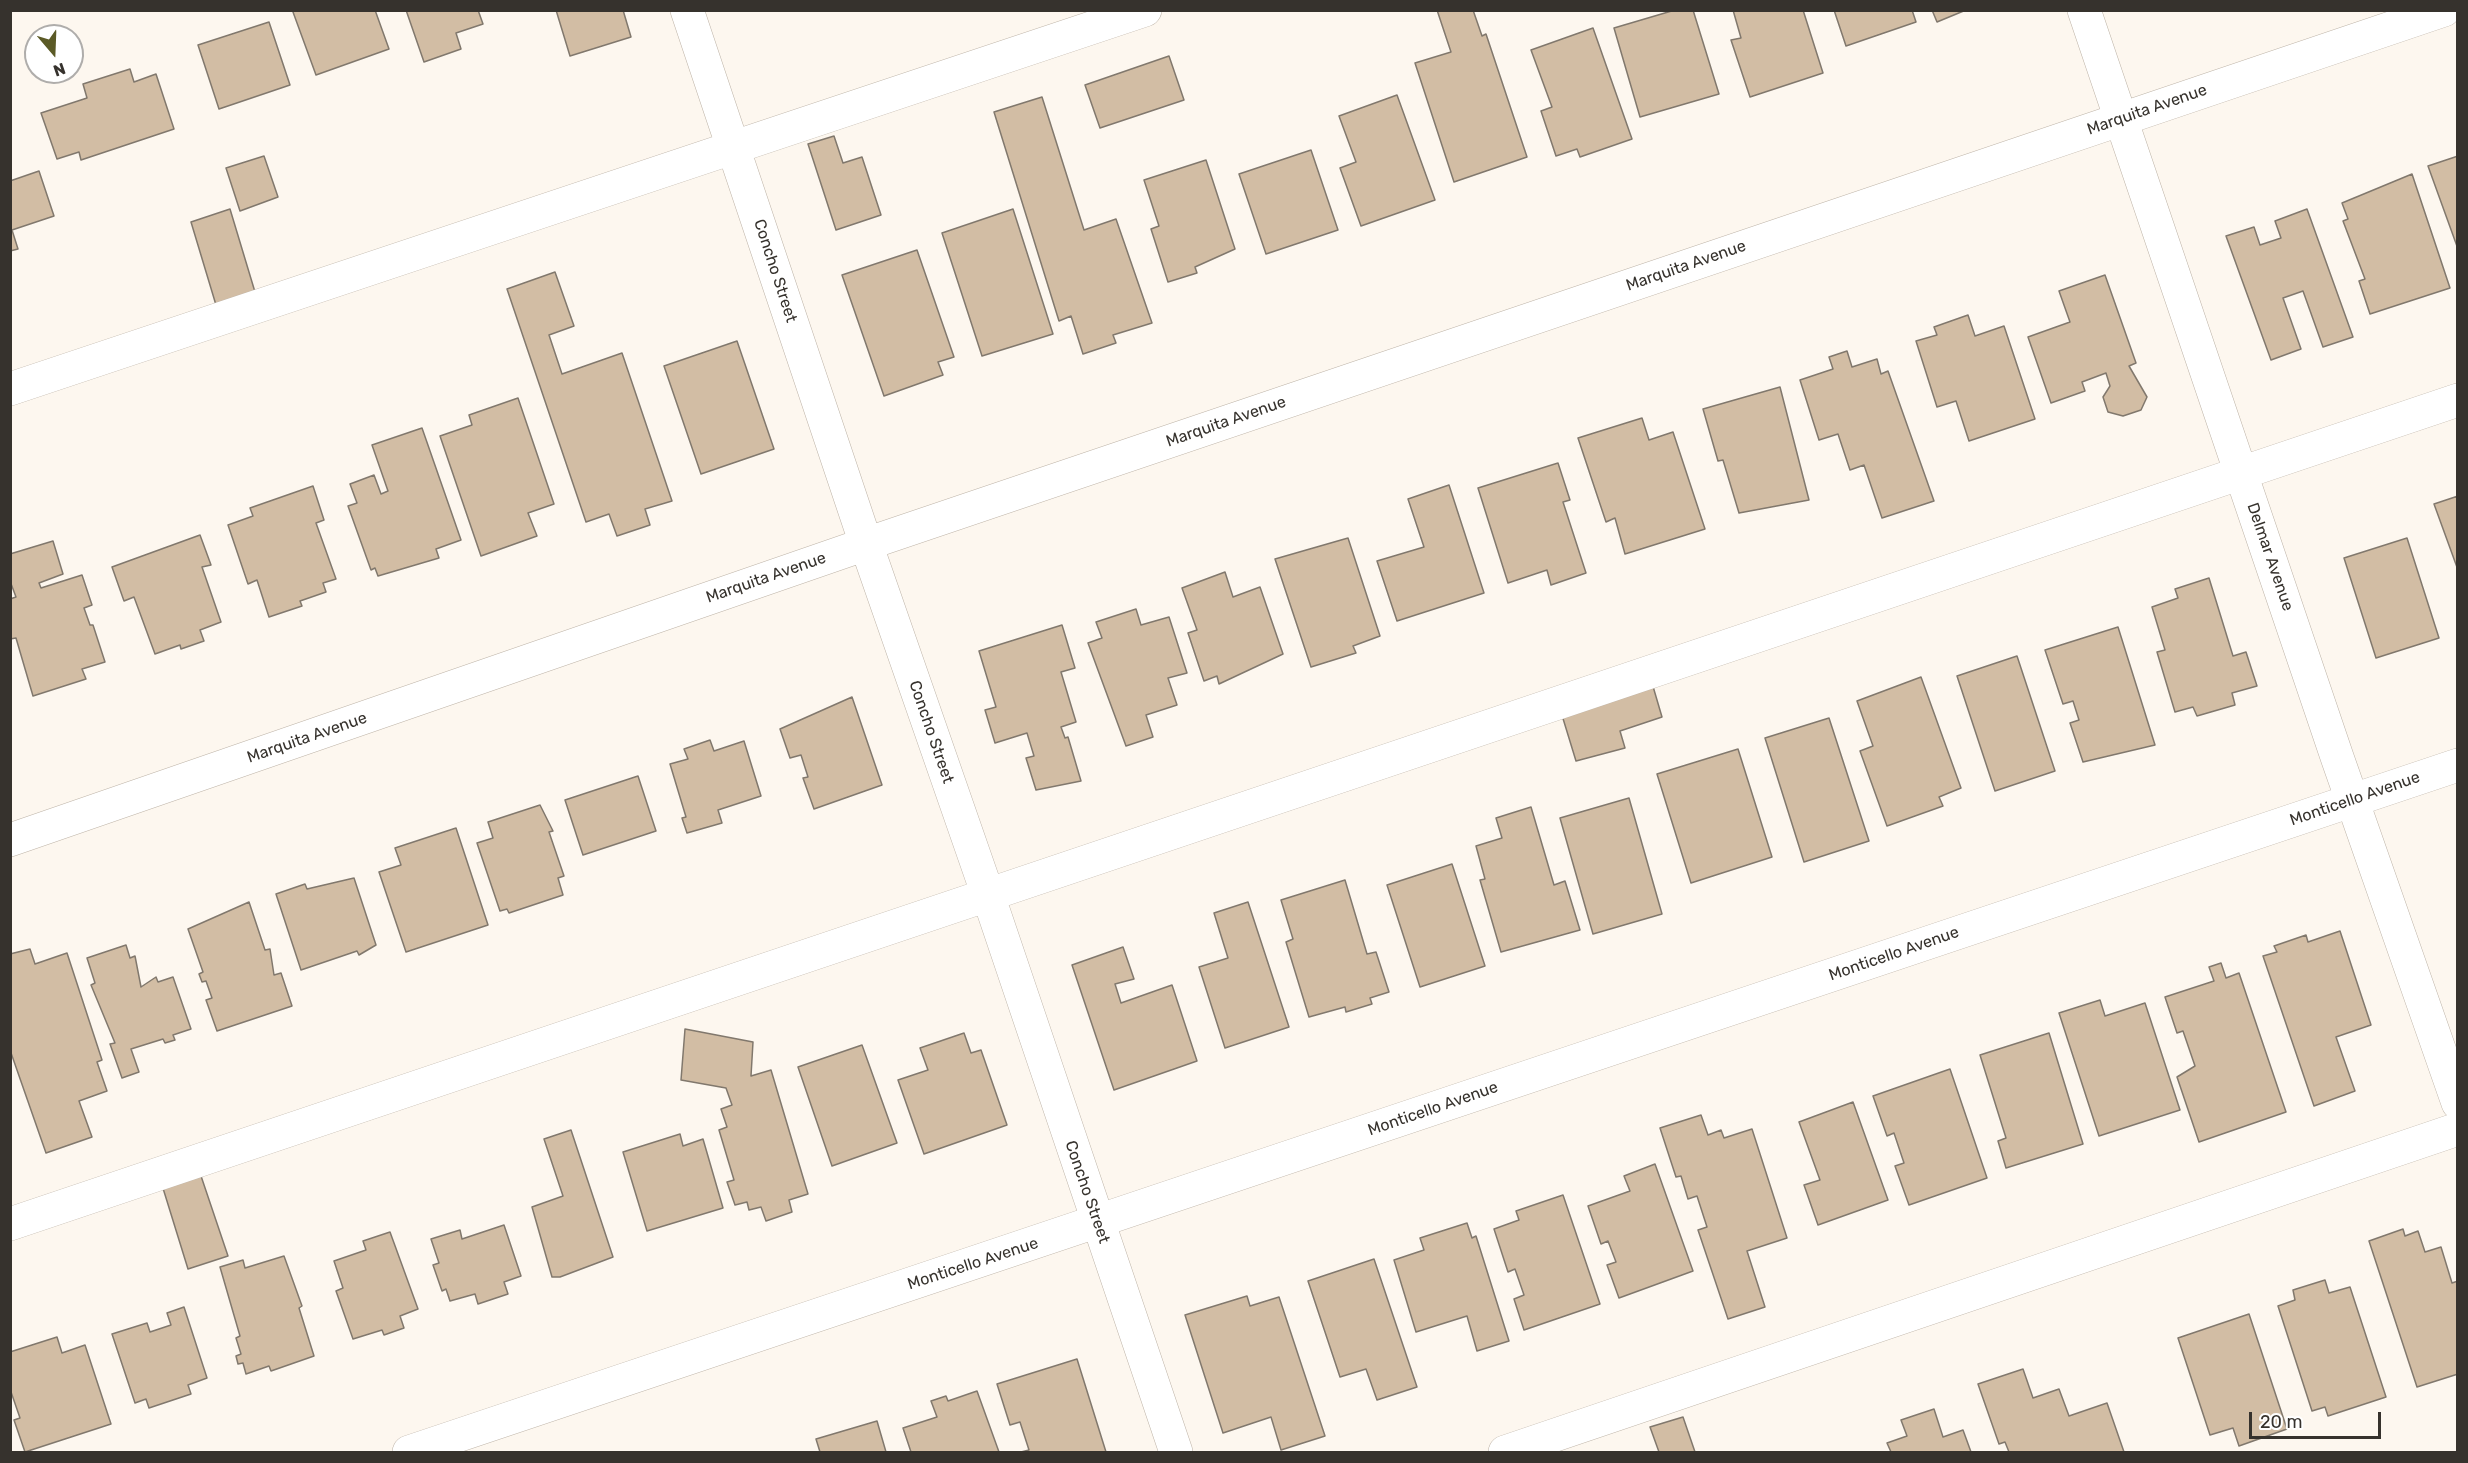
<!DOCTYPE html>
<html>
<head>
<meta charset="utf-8">
<style>
  body { margin:0 }
  #map { position:relative; width:2468px; height:1463px; overflow:hidden; background:#fdf7ef; font-family:Rubik,sans-serif }
  canvas { display:block }
  .frame { position:absolute; inset:0; border:12px solid #36322d; pointer-events:none }
  .north { position:absolute; left:24px; top:24px; width:60px; height:60px; box-sizing:border-box; background:#fff; border:2px solid #afadab; border-radius:50%; rotate:161deg; font-size:16px; font-weight:700; line-height:24px; text-align:center; color:#36322d }
  .north::after { content:''; display:block; margin:auto; width:21px; height:27px; background:#5b5a26; clip-path:polygon(50% 0,100% 100%,50% 72%,0 100%) }
  .scale { position:absolute; left:2249px; top:1412px; width:132px; height:27px; box-sizing:border-box; border:3px solid #36322d; border-top:0; padding-left:8px; font-size:18px; line-height:21px; white-space:nowrap; color:#36322d; -webkit-text-stroke:4px #fff; paint-order:stroke }
</style>
</head>
<body>
<div id="map">
<canvas width="2468" height="1463"></canvas>
<div class="frame"></div>
<div class="north">N</div>
<div class="scale">20 m</div>
</div>
<script>
const c = document.querySelector('canvas').getContext('2d');
c.lineJoin = 'round';
function paint(path, color) { c.fillStyle = color; c.fill(path, 'evenodd'); }
const poly = rows => new Path2D(rows.map(r => 'M' + r).join(''));
function strokePath(path, color, width, dash) { c.strokeStyle = color; c.lineWidth = width; c.lineCap = dash ? 'butt' : 'round'; c.setLineDash(dash || []); c.stroke(path); }
function label(font, color, halo, rows, align = 'center') {
  c.font = font + ' Rubik,sans-serif'; c.lineWidth = 4.5; c.setLineDash([]); c.textBaseline = 'middle'; c.strokeStyle = halo; c.fillStyle = color; for (const [text, x, y, turn = 0] of rows) {
    c.save(); c.translate(x, y); c.rotate((+turn || 0) * Math.PI / 180); c.textAlign = isNaN(turn) ? turn : align; if (halo) c.strokeText(text, 0, 0); c.fillText(text, 0, 0); c.restore();
  }
}
const building = poly([
  [296,10,375,10,389,49,316,75,293,12,296,10],
  [406,10,478,10,483,24,456,33,461,49,424,62,406,10],
  [556,10,623,10,631,37,570,56,556,10],
  [1437,10,1473,10,1482,36,1486,34,1527,157,1454,182,1415,63,1451,52,1437,10],
  [1675,10,1693,10,1719,94,1640,117,1614,28,1675,10],
  [1733,10,1803,10,1823,73,1750,97,1731,40,1741,38,1733,10],
  [1834,10,1912,10,1916,22,1846,46,1834,10],
  [1932,10,1966,10,1937,22,1932,10],
  [269,22,290,85,219,109,198,45,269,22],
  [1593,28,1632,139,1580,157,1577,149,1556,156,1541,111,1552,107,1531,50,1593,28],
  [1169,56,1184,100,1100,128,1085,85,1169,56],
  [130,69,134,82,156,74,174,129,81,160,79,152,57,159,41,113,87,98,83,84,130,69],
  [1397,95,1435,200,1361,226,1340,168,1356,162,1339,116,1397,95],
  [1042,97,1084,230,1116,219,1152,323,1113,335,1116,343,1083,354,1071,316,1059,321,994,112,1042,97],
  [834,136,843,163,862,157,881,215,836,230,808,144,834,136],
  [1311,150,1338,230,1266,254,1239,174,1311,150],
  [264,156,278,197,240,211,226,168,264,156],
  [2458,156,2458,249,2428,166,2458,156],
  [1206,160,1235,249,1195,267,1197,273,1168,282,1151,229,1159,226,1144,180,1206,160],
  [39,171,54,216,12,230,18,249,10,251,10,181,39,171],
  [2412,174,2450,288,2370,314,2359,281,2365,279,2343,221,2348,219,2342,203,2412,174],
  [230,209,255,292,216,305,191,222,230,209],
  [1013,209,1053,334,982,356,942,233,1013,209],
  [2307,209,2353,337,2323,347,2303,291,2283,298,2301,349,2271,360,2226,236,2254,227,2260,245,2281,238,2275,221,2307,209],
  [917,250,954,357,938,362,943,375,884,396,842,275,917,250],
  [555,272,574,326,549,335,562,374,622,353,672,501,645,509,650,525,617,536,609,514,586,522,507,289,555,272],
  [2105,275,2136,363,2129,366,2147,397,2141,410,2123,416,2108,412,2103,397,2110,386,2106,373,2082,382,2085,391,2051,403,2028,337,2070,322,2059,291,2105,275],
  [1968,315,1975,336,2004,326,2035,419,1969,441,1956,401,1937,407,1916,341,1937,335,1934,327,1968,315],
  [737,341,774,449,701,474,664,366,737,341],
  [1847,351,1852,367,1877,359,1881,374,1888,371,1934,501,1882,518,1864,465,1850,470,1838,434,1819,440,1800,380,1833,369,1829,357,1847,351],
  [1780,387,1809,500,1739,513,1723,460,1718,461,1703,409,1780,387],
  [518,398,554,504,528,513,537,536,481,556,440,436,472,425,469,415,518,398],
  [1642,418,1649,440,1673,432,1705,529,1625,554,1615,518,1606,522,1578,438,1642,418],
  [422,428,461,540,436,549,439,558,378,576,375,568,371,570,348,506,357,503,350,484,374,475,381,494,388,491,372,445,422,428],
  [1558,463,1570,500,1563,502,1586,573,1551,585,1547,570,1508,583,1478,488,1558,463],
  [1449,485,1484,593,1397,621,1377,561,1424,547,1408,499,1449,485],
  [313,486,324,520,316,523,336,579,323,583,326,592,300,601,302,606,269,617,257,580,248,584,228,525,253,516,250,508,313,486],
  [2458,496,2458,570,2434,504,2458,496],
  [200,535,211,565,202,567,221,622,200,630,204,641,181,649,180,645,155,654,134,597,124,601,112,567,200,535],
  [1348,538,1380,636,1353,646,1356,653,1311,667,1275,559,1348,538],
  [2407,538,2439,638,2376,658,2344,558,2407,538],
  [53,541,63,574,39,583,41,588,82,575,92,605,84,608,90,625,93,625,105,662,82,669,86,679,33,696,16,638,10,639,10,599,16,597,10,581,10,554,53,541],
  [1225,572,1233,597,1260,587,1283,654,1219,684,1217,676,1204,681,1188,633,1197,630,1182,588,1225,572],
  [2209,578,2233,656,2246,652,2257,686,2232,693,2235,705,2197,716,2193,707,2175,712,2157,652,2165,650,2152,607,2178,598,2175,589,2209,578],
  [1136,609,1141,625,1169,617,1187,673,1168,678,1177,705,1146,715,1153,737,1126,746,1088,643,1102,638,1096,622,1136,609],
  [1062,625,1075,668,1061,672,1076,722,1061,727,1065,738,1068,737,1081,781,1036,790,1026,758,1034,756,1027,733,995,743,985,710,996,707,979,651,1062,625],
  [2118,627,2155,745,2083,762,2070,723,2079,720,2073,701,2063,704,2045,650,2118,627],
  [2017,656,2055,771,1995,791,1957,676,2017,656],
  [1921,677,1961,788,1939,797,1943,806,1887,826,1860,751,1873,746,1857,701,1921,677],
  [1652,683,1662,717,1620,731,1625,748,1576,761,1561,712,1652,683],
  [852,697,882,785,814,809,803,778,808,777,801,755,790,758,780,729,852,697],
  [1829,718,1869,841,1804,862,1765,738,1829,718],
  [710,740,714,751,744,741,761,796,718,810,722,823,687,833,682,818,686,817,670,764,688,759,684,749,710,740],
  [1738,749,1772,857,1691,883,1657,774,1738,749],
  [638,776,656,831,583,855,565,800,638,776],
  [1629,798,1662,914,1593,934,1560,818,1629,798],
  [540,805,553,831,549,832,564,876,558,878,563,895,509,913,507,909,500,911,477,843,493,838,488,822,540,805],
  [1531,807,1554,885,1565,881,1580,930,1501,952,1480,880,1485,879,1476,846,1502,838,1496,818,1531,807],
  [456,828,488,925,406,952,379,872,401,865,395,848,456,828],
  [1452,864,1485,966,1420,987,1387,885,1452,864],
  [354,878,376,945,359,955,357,951,301,970,276,894,305,884,307,889,354,878],
  [1345,880,1367,954,1376,952,1389,992,1370,998,1372,1004,1346,1012,1345,1007,1309,1017,1286,942,1293,939,1281,900,1345,880],
  [249,902,265,950,270,949,274,975,281,973,292,1006,217,1031,206,1000,212,998,206,981,202,982,199,974,203,972,188,929,249,902],
  [1248,902,1289,1027,1225,1048,1199,967,1228,958,1214,913,1248,902],
  [2340,931,2371,1025,2336,1037,2355,1091,2314,1106,2263,956,2277,952,2274,946,2306,935,2308,942,2340,931],
  [126,945,130,958,135,956,141,987,156,977,158,982,173,977,191,1029,173,1035,175,1040,165,1043,163,1039,131,1049,139,1072,122,1078,110,1044,115,1043,91,985,95,983,87,958,126,945],
  [1123,947,1134,979,1115,984,1121,1003,1172,985,1197,1061,1114,1090,1072,965,1123,947],
  [30,949,35,964,67,953,102,1060,97,1062,107,1091,79,1101,92,1137,46,1153,10,1050,10,954,30,949],
  [2221,963,2226,978,2239,973,2286,1112,2199,1142,2177,1077,2195,1066,2183,1031,2177,1033,2165,997,2214,981,2209,967,2221,963],
  [2100,1000,2105,1016,2145,1003,2180,1110,2099,1136,2059,1013,2100,1000],
  [685,1029,753,1042,751,1076,771,1070,808,1194,789,1200,792,1212,766,1221,761,1207,749,1210,747,1202,735,1205,727,1182,734,1180,719,1130,727,1127,721,1109,732,1105,726,1088,681,1080,685,1029],
  [964,1033,971,1053,981,1050,1007,1125,924,1154,898,1080,928,1070,920,1048,964,1033],
  [2049,1033,2083,1144,2006,1168,1998,1141,2006,1138,1980,1055,2049,1033],
  [862,1045,897,1143,832,1166,798,1067,862,1045],
  [1950,1069,1987,1178,1909,1205,1895,1166,1904,1163,1894,1133,1887,1136,1873,1096,1950,1069],
  [1853,1102,1888,1200,1818,1225,1804,1185,1820,1180,1799,1122,1853,1102],
  [1701,1115,1708,1135,1721,1130,1724,1138,1752,1129,1787,1238,1747,1251,1765,1307,1728,1319,1698,1230,1707,1227,1697,1196,1688,1199,1681,1176,1676,1177,1660,1128,1701,1115],
  [571,1130,613,1257,560,1277,552,1277,532,1207,563,1196,544,1139,571,1130],
  [680,1134,683,1146,703,1139,723,1208,647,1231,623,1152,680,1134],
  [1655,1164,1693,1271,1619,1298,1607,1265,1616,1262,1608,1241,1601,1244,1588,1206,1630,1191,1624,1176,1655,1164],
  [200,1173,228,1256,188,1269,162,1185,200,1173],
  [1563,1195,1600,1304,1524,1330,1514,1299,1524,1295,1515,1269,1508,1272,1494,1229,1519,1220,1516,1211,1563,1195],
  [1467,1223,1472,1238,1476,1236,1509,1341,1477,1351,1467,1316,1416,1332,1394,1260,1424,1250,1420,1238,1467,1223],
  [504,1225,521,1276,504,1282,508,1294,478,1304,475,1294,450,1301,446,1289,442,1291,433,1265,439,1263,431,1239,460,1230,462,1239,504,1225],
  [2403,1229,2405,1236,2418,1231,2425,1252,2441,1247,2452,1283,2458,1281,2458,1374,2417,1387,2369,1241,2403,1229],
  [390,1232,418,1309,400,1316,404,1328,384,1335,382,1330,353,1339,336,1291,343,1288,334,1261,366,1250,363,1241,390,1232],
  [284,1256,302,1306,299,1308,314,1356,271,1371,269,1366,246,1374,243,1363,238,1364,236,1356,241,1354,236,1338,240,1336,220,1267,243,1260,245,1268,284,1256],
  [1374,1259,1417,1387,1377,1400,1366,1369,1340,1377,1308,1281,1374,1259],
  [2325,1280,2329,1293,2350,1287,2386,1397,2328,1416,2325,1407,2312,1411,2278,1306,2295,1300,2293,1290,2325,1280],
  [1247,1296,1250,1306,1279,1297,1325,1436,1281,1450,1271,1417,1223,1433,1185,1315,1247,1296],
  [184,1307,207,1378,188,1385,191,1394,149,1408,146,1399,135,1403,112,1334,147,1323,150,1332,171,1325,167,1313,184,1307],
  [2249,1314,2287,1429,2239,1446,2233,1428,2210,1435,2178,1338,2249,1314],
  [57,1337,62,1353,85,1345,111,1424,25,1452,14,1420,20,1418,10,1389,10,1352,57,1337],
  [1077,1359,1106,1452,1021,1452,1029,1450,1020,1422,1010,1425,997,1384,1077,1359],
  [2023,1369,2033,1398,2059,1389,2069,1416,2107,1403,2124,1452,2009,1452,2005,1442,1999,1444,1978,1384,2023,1369],
  [977,1391,999,1452,911,1452,903,1428,937,1417,931,1401,946,1396,948,1401,977,1391],
  [1934,1409,1943,1437,1963,1430,1971,1452,1891,1452,1887,1443,1907,1436,1901,1420,1934,1409],
  [1683,1417,1695,1452,1659,1452,1650,1427,1683,1417],
  [877,1421,886,1452,820,1452,816,1439,877,1421]
]);
paint(building, '#d2bda4');
strokePath(building, '#81786d', 1.5);
const minor = poly([
  [687,10,866,544,988,895,1176,1452],
  [2084,10,2337,757,2458,1103],
  [10,389,1145,10],
  [10,840,866,544,2444,10],
  [10,1224,2458,400],
  [409,1452,2458,765],
  [1505,1452,2458,1129]
]);
strokePath(minor, '#beb4a8', 34);
strokePath(minor, '#fff', 33);
label('16px', '#36322d', '#fff', [
  ["Marquita Avenue",2147,110,-19],
  ["Marquita Avenue",1686,266,-19],
  ["Concho Street",775,271,72],
  ["Marquita Avenue",1226,422,-19],
  ["Delmar Avenue",2270,557,71],
  ["Marquita Avenue",766,578,-19],
  ["Concho Street",931,732,71],
  ["Marquita Avenue",307,738,-19],
  ["Monticello Avenue",2355,799,-19],
  ["Monticello Avenue",1894,954,-19],
  ["Monticello Avenue",1433,1109,-19],
  ["Concho Street",1087,1192,71],
  ["Monticello Avenue",973,1264,-18]
]);
</script>
</body>
</html>
